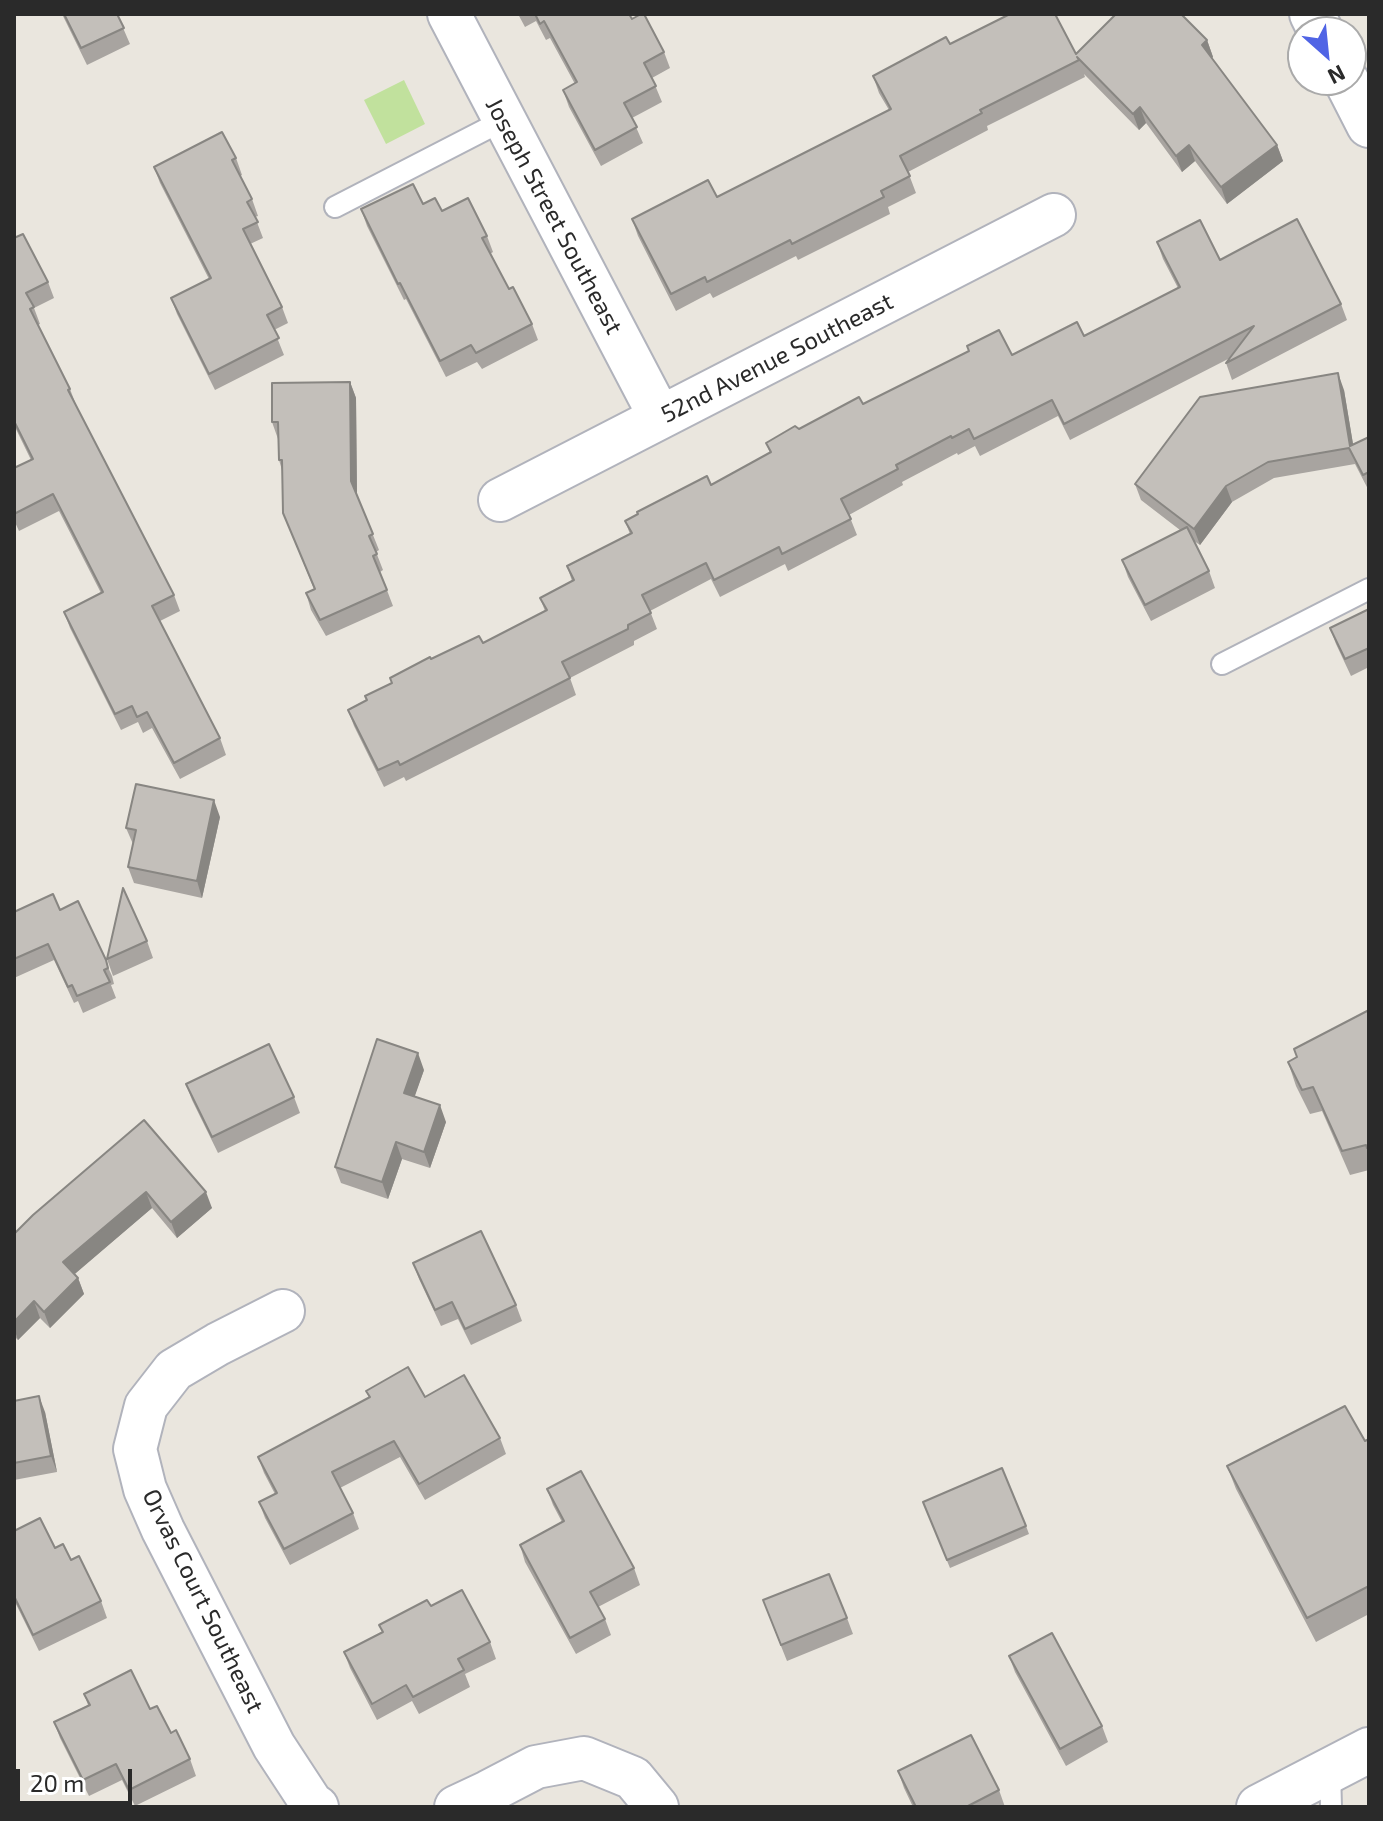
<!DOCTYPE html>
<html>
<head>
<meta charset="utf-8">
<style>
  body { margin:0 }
  #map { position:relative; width:1383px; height:1821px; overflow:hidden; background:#eae6de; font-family:"Exo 2",sans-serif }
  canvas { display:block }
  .frame { position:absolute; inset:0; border:16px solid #2a2a2a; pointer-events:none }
  .north { position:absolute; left:1287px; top:16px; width:80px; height:80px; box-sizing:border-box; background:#fff; border:2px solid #aaa; border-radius:50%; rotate:153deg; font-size:22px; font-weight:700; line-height:32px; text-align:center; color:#2a2a2a }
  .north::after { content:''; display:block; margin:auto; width:28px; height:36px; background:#5064e5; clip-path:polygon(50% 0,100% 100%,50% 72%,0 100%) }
  .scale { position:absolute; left:16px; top:1769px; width:116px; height:36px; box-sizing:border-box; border:4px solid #2a2a2a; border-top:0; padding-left:10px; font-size:24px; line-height:28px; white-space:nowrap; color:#2a2a2a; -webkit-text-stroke:6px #fff; paint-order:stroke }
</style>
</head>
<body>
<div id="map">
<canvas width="1383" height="1821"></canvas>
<div class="frame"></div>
<div class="north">N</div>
<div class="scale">20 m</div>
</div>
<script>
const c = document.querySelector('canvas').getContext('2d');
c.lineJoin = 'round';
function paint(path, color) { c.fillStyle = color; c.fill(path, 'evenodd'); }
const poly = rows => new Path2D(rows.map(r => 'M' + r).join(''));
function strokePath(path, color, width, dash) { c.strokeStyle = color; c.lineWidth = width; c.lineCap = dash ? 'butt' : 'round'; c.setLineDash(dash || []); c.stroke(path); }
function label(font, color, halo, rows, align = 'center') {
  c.font = font + ' "Exo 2",sans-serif'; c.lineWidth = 7; c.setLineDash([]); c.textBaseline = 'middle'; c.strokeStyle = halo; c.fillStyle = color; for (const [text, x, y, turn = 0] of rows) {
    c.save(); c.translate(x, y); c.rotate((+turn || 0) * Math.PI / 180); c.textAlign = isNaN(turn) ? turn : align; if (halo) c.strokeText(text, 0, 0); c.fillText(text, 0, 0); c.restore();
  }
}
paint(poly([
  [404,80,425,124,386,144,364,100]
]), '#c1e19d');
const lane = poly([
  [335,207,504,120],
  [1222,664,1369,589],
  [1330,1770,1331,1807]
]);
const street = poly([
  [449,14,660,417],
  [500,500,1054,215],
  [283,1311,218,1344,174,1370,146,1406,135,1449,145,1489,163,1530,274,1746,312,1804,317,1807],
  [456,1807,488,1792,536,1767,584,1758,633,1778,657,1807]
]);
const secondary = poly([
  [1312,14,1321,32],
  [1346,80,1369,125],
  [1259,1807,1369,1750]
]);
strokePath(lane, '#b1b3bc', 24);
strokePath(street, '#b1b3bc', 46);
strokePath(secondary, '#b1b3bc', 48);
strokePath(lane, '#fff', 20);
strokePath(street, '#fff', 42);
strokePath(secondary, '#fff', 44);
paint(poly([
  [62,14,117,14,130,44,87,65],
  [518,14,629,14,632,19,664,52,670,68,652,78,662,102,632,118,643,143,601,166,569,107,563,90,575,84,550,38,546,40,536,21,525,27],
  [1207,40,1213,57,1212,58,1277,145,1283,161,1227,204,1195,161,1182,172,1146,123,1139,130,1084,74,1085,77,987,126,988,130,908,172,916,193,888,207,890,214,798,260,796,256,713,298,710,293,676,311,638,236,632,219,717,197,889,110,879,93,873,76,950,44,1076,54],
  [236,158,242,175,240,176,252,199,258,216,255,217,263,238,250,244,282,307,288,323,274,330,284,355,215,390,177,314,171,298,209,279,160,183,154,167],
  [423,204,442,211,487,236,493,252,490,254,509,289,532,324,538,340,482,369,477,362,446,377,406,299,404,300,367,226,361,209],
  [14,238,48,282,54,298,34,308,40,324,38,325,70,389,76,405,174,595,180,611,160,621,220,738,226,755,180,779,152,728,143,733,138,722,121,730,70,628,64,612,101,593,59,511,19,531,14,520,14,468,31,460,14,425],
  [1157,242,1220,260,1341,304,1347,320,1232,380,1226,363,1230,358,1070,440,1058,416,980,456,975,446,958,455,957,453,902,482,903,485,849,515,857,535,788,571,785,564,720,597,711,579,650,611,657,629,634,641,634,645,570,678,576,695,406,781,404,777,384,787,354,726,348,710,366,701,431,659,483,643,545,611,540,598,572,581,567,566,630,534,625,521,711,485,770,453,766,443,863,404,1012,355,1084,336,1178,288,1163,259],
  [350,382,356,398,357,495,379,550,376,552,383,570,380,572,393,606,326,636,311,610,306,593,314,589,283,513,282,470,279,460,278,439,272,422],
  [1344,390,1353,444,1369,437,1369,491,1355,464,1274,478,1232,502,1200,545,1194,541,1209,571,1215,588,1151,621,1128,577,1122,560,1180,530,1141,500,1135,484],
  [1369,609,1369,667,1351,676,1336,644,1330,628],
  [220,817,202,898,134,883,128,867,133,844,126,828],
  [78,901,112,976,114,984,111,985,116,998,83,1013,78,1001,74,1003,54,960,14,978,14,912,60,910],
  [147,941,153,958,113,976,107,959],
  [1369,1010,1369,1170,1350,1175,1322,1111,1310,1114,1296,1086,1288,1062],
  [424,1070,414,1097,446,1122,430,1168,402,1159,388,1199,341,1183,335,1167],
  [186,1084,294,1097,300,1113,218,1153,192,1100],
  [144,1120,212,1208,177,1238,152,1208,74,1274,78,1278,84,1294,50,1328,40,1318,18,1340,14,1336,14,1234],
  [413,1263,516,1305,522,1321,471,1345,458,1319,441,1326,419,1279],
  [366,1391,425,1397,500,1438,506,1454,425,1500,400,1457,340,1488,353,1513,359,1529,290,1565,265,1518,259,1502,275,1494,264,1473,258,1457,369,1398],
  [14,1401,45,1412,57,1472,14,1480],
  [1369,1439,1369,1614,1316,1642,1236,1489,1227,1466,1365,1441],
  [547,1489,634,1568,640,1585,598,1607,605,1619,611,1635,576,1654,525,1562,520,1545,562,1522,553,1505],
  [926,1510,1026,1526,1029,1534,950,1568],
  [14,1531,55,1548,71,1560,101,1601,107,1618,39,1651,14,1600],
  [431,1606,490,1642,496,1659,465,1674,470,1687,419,1714,412,1701,377,1720,350,1668,344,1652,382,1632,379,1625],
  [769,1616,847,1618,853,1634,787,1661],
  [1009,1656,1102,1726,1108,1742,1066,1766,1015,1672],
  [84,1694,150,1709,190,1759,196,1776,135,1806,122,1780,89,1796,60,1738,54,1722,88,1705],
  [898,1771,999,1790,1005,1807,913,1807,904,1788]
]), '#a8a4a0');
paint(poly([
  [1207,40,1213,57,1208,61,1202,45],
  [1140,107,1146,123,1139,130,1133,114],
  [1189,145,1195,161,1182,172,1176,156],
  [1277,145,1283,161,1227,204,1221,187],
  [1338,373,1344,390,1356,462,1350,446],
  [350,382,356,398,357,497,351,481],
  [1226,486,1232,502,1200,545,1194,529],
  [214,800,220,817,202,898,197,881],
  [418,1053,424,1070,410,1110,404,1093],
  [440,1105,446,1122,430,1168,424,1152],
  [396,1142,402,1159,388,1199,382,1182],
  [146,1192,152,1208,69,1279,63,1262],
  [206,1192,212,1208,177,1238,171,1222],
  [78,1278,84,1294,50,1328,44,1312],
  [34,1301,40,1318,18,1340,14,1328,14,1322],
  [39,1396,45,1412,57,1472,51,1456]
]), '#888682');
const building = poly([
  [64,14,117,14,124,28,81,48,64,14],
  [535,14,629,14,632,19,641,14,644,14,664,52,644,63,656,86,624,103,637,127,595,150,563,90,577,82,544,21,540,24,535,14],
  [1010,14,1055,14,1076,54,1116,14,1181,14,1207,40,1202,45,1277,145,1221,187,1189,145,1176,156,1140,107,1133,114,1077,57,1079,60,980,110,982,113,900,156,910,176,881,191,884,197,792,244,790,240,707,282,705,277,671,294,632,219,708,180,717,197,891,109,873,76,946,37,950,44,1010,14],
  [222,132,236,158,232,160,252,199,247,202,258,222,243,229,282,307,267,315,279,338,209,374,171,298,211,278,154,167,222,132],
  [413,184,423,204,435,198,442,211,468,198,487,236,482,238,509,289,513,287,532,324,476,353,471,345,440,361,400,283,398,284,361,209,413,184],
  [1297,219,1341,304,1226,363,1254,326,1064,424,1052,400,974,439,969,429,952,438,951,436,896,465,898,469,841,499,851,519,782,554,779,547,714,580,706,563,642,595,651,613,628,625,628,629,562,662,570,678,400,765,398,761,378,770,348,710,367,700,365,696,392,683,390,678,430,657,431,659,479,636,483,643,547,610,540,598,574,580,567,566,632,533,625,521,638,514,637,512,707,476,711,485,771,452,766,443,795,426,799,429,859,397,863,404,969,351,967,346,999,330,1012,355,1077,322,1084,336,1180,287,1157,242,1200,220,1220,260,1297,219],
  [23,234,48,282,26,293,34,307,30,309,70,389,68,390,174,595,152,606,220,738,174,763,147,712,137,717,132,706,115,714,64,612,103,592,53,494,14,514,14,468,33,459,14,421,14,238,23,234],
  [1338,373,1350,446,1369,437,1369,472,1363,475,1349,448,1268,462,1226,486,1194,529,1135,484,1200,397,1338,373],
  [350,382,351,481,373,534,369,536,377,554,373,556,387,590,320,620,306,593,315,589,283,513,282,460,279,460,278,422,272,422,272,383,350,382],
  [1187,527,1209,571,1145,605,1122,560,1187,527],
  [1369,609,1369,648,1345,659,1330,628,1369,609],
  [136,784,214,800,197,881,128,867,136,830,126,828,136,784],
  [123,888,147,941,107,959,123,888],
  [53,894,60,910,78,901,106,960,108,968,104,970,110,982,77,996,72,985,68,987,48,944,14,959,14,912,53,894],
  [1369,1010,1369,1147,1367,1148,1366,1145,1342,1151,1313,1087,1302,1090,1288,1062,1297,1057,1294,1049,1369,1010],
  [377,1039,418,1053,404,1093,440,1105,424,1152,396,1142,382,1182,335,1167,377,1039],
  [269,1044,294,1097,212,1137,186,1084,269,1044],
  [144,1120,206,1192,171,1222,146,1192,63,1262,78,1278,44,1312,34,1301,14,1322,14,1234,33,1215,144,1120],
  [481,1231,516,1305,465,1329,452,1302,435,1310,413,1263,481,1231],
  [408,1367,425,1397,464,1375,500,1438,419,1484,394,1441,332,1472,353,1513,284,1549,259,1502,277,1493,258,1457,370,1397,366,1391,408,1367],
  [39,1396,51,1456,14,1463,14,1401,39,1396],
  [1345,1406,1365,1441,1369,1439,1369,1586,1307,1618,1227,1466,1345,1406],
  [1002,1468,1026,1526,947,1560,923,1502,1002,1468],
  [581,1471,634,1568,590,1592,605,1619,570,1638,520,1545,564,1521,547,1489,581,1471],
  [40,1518,55,1548,63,1544,71,1560,79,1556,101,1601,33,1635,14,1596,14,1531,40,1518],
  [829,1574,847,1618,781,1645,763,1600,829,1574],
  [462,1590,490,1642,458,1659,464,1670,413,1697,406,1685,372,1704,344,1652,383,1632,379,1625,427,1600,431,1606,462,1590],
  [1052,1633,1102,1726,1060,1749,1009,1656,1052,1633],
  [131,1670,150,1709,157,1706,171,1733,176,1730,190,1759,129,1790,116,1764,83,1780,54,1722,90,1705,84,1694,131,1670],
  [971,1735,999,1790,966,1807,916,1807,898,1771,971,1735]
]);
paint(building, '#c3bfba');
strokePath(building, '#888682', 2);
label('24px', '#2a2a2a', '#fff', [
  ["Joseph Street Southeast",554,216,62],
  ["52nd Avenue Southeast",777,358,-27],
  ["Orvas Court Southeast",203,1601,64]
]);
</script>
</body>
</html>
